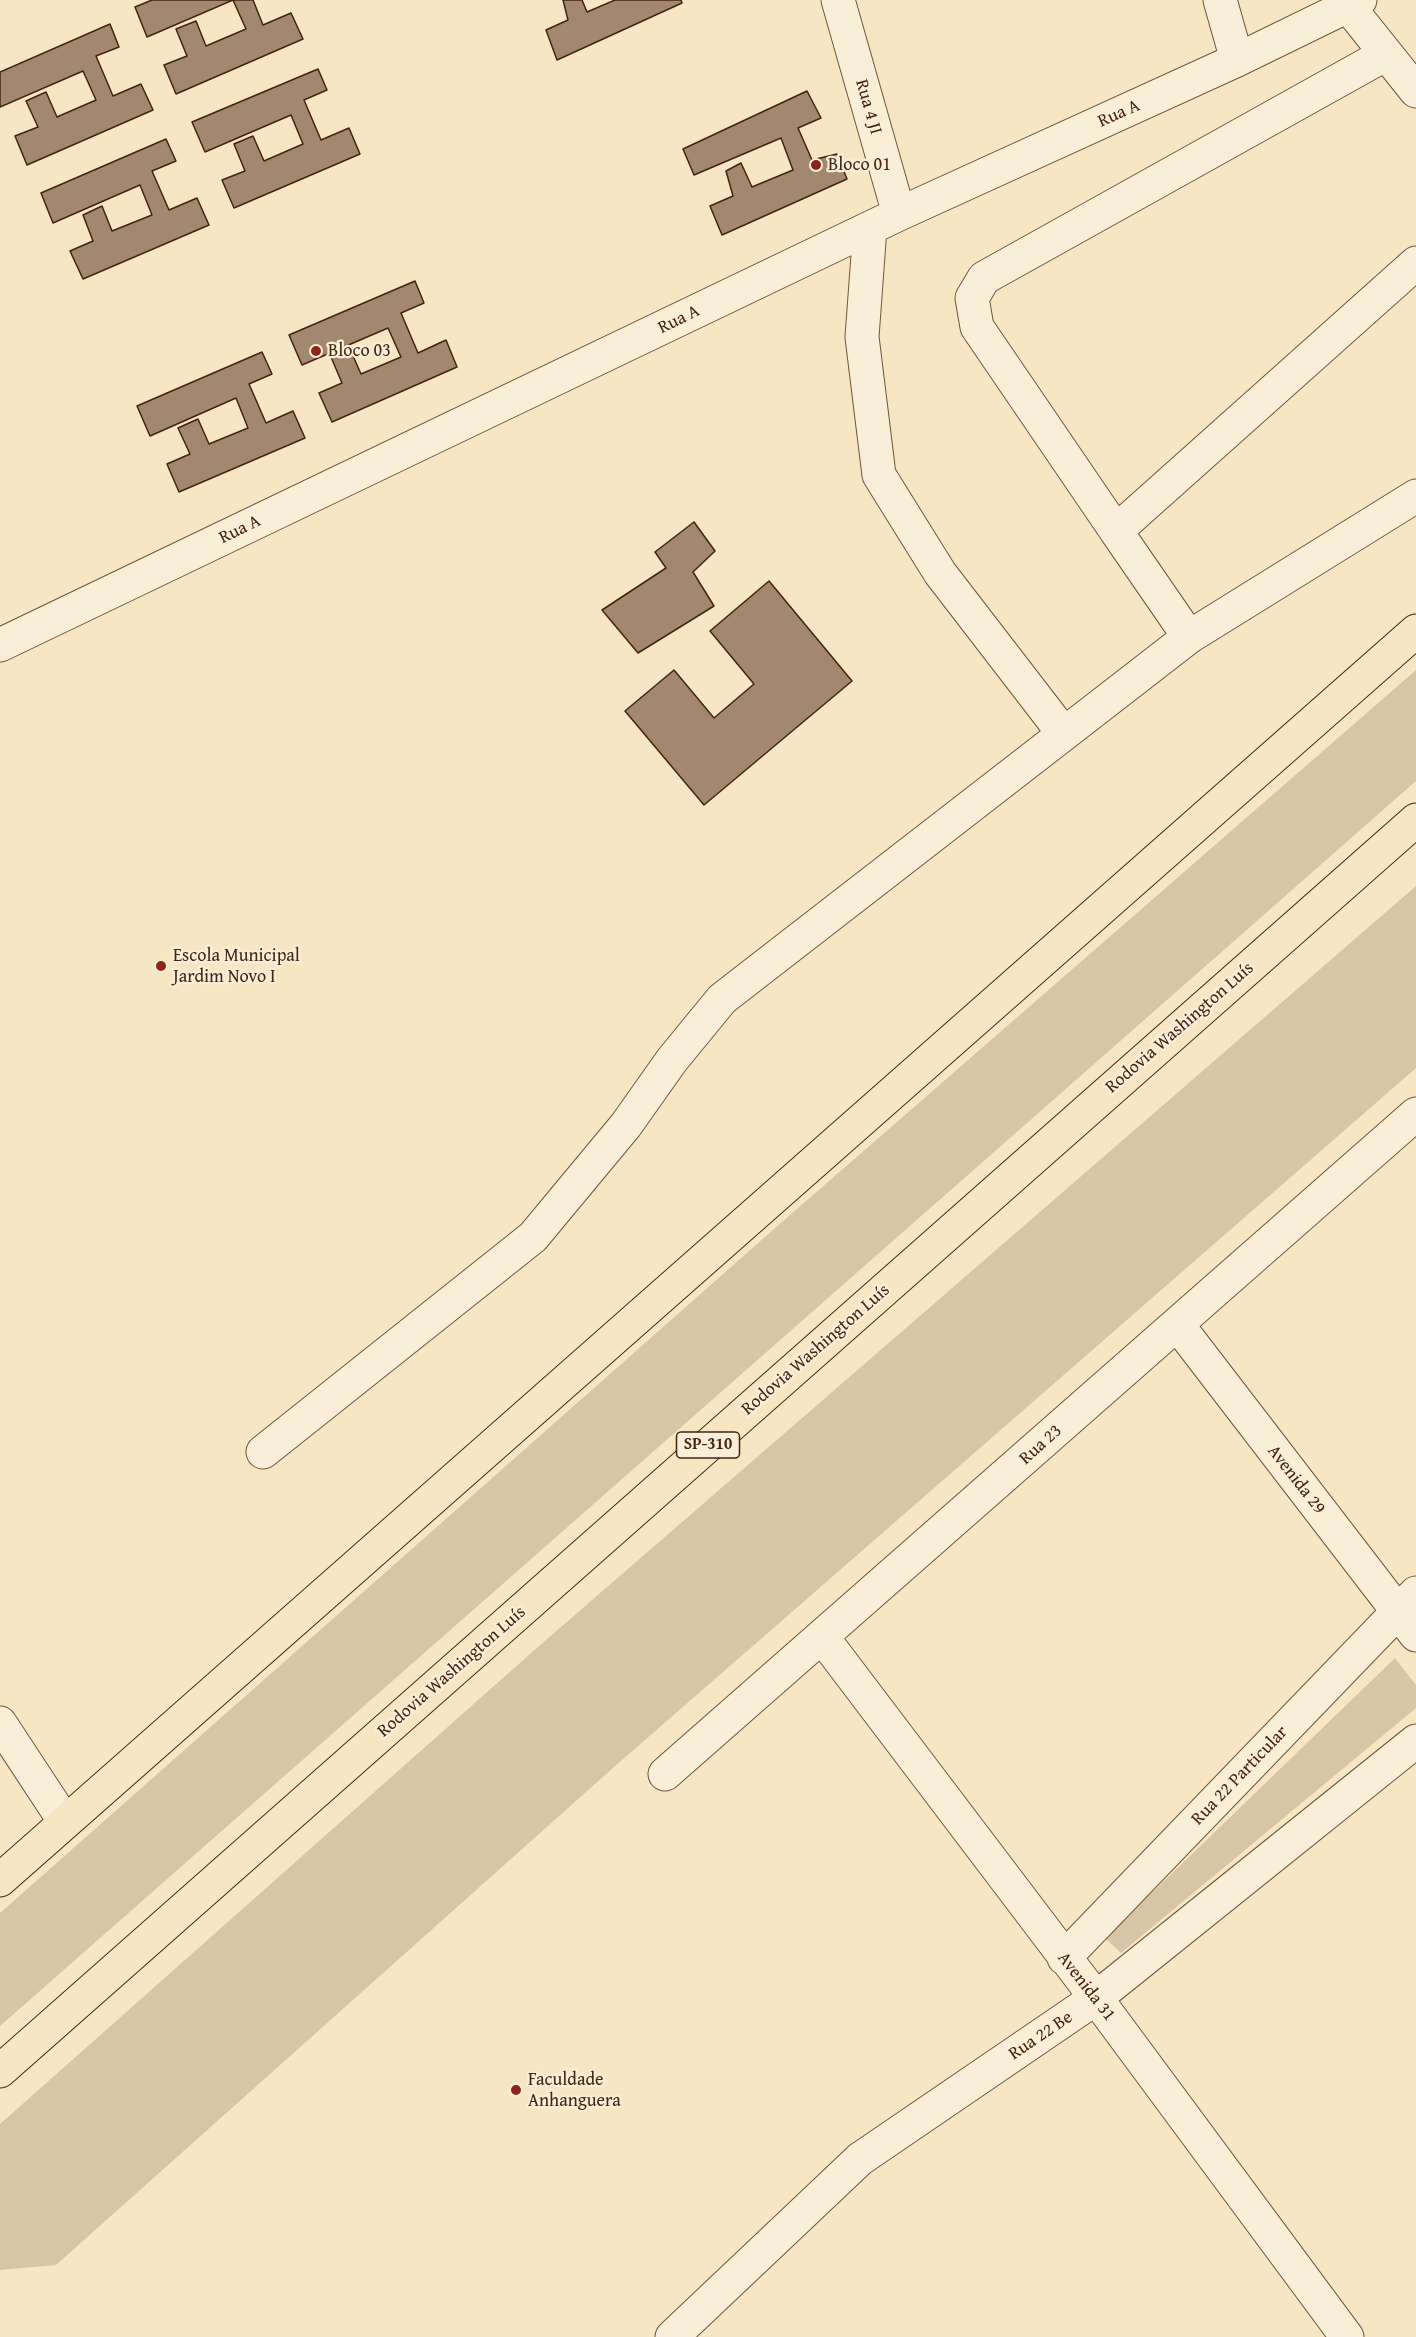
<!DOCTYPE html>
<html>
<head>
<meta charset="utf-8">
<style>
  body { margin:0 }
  canvas { display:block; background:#f6e6c4 }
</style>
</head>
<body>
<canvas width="1416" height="2337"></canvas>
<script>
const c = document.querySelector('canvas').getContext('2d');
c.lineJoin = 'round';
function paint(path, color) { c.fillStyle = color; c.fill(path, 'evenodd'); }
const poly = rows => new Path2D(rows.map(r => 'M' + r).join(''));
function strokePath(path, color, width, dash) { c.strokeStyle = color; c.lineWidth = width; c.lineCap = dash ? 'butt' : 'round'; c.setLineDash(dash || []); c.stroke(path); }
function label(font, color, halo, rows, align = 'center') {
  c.font = font + ' "Gentium Book Plus",serif'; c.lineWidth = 4.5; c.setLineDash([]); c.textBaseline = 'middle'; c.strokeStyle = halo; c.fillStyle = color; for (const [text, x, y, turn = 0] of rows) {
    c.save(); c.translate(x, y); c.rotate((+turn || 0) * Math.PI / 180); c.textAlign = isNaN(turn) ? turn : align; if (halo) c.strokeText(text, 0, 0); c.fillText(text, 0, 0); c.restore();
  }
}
paint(poly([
  [1416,670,1416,781,0,2026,0,1913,774,1229],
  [1416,886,1416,1068,614,1767,56,2265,0,2270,0,2124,539,1646],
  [1395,1658,1416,1685,1416,1708,1121,1953,1105,1938]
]), '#d8c5a6');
const building = poly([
  [152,0,253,0,263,25,291,13,303,39,176,94,164,65,187,56,176,29,196,21,206,46,246,29,233,0,147,37,135,7,152,0],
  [563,0,582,0,587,12,615,0,681,0,682,3,557,60,546,30,568,20,563,0],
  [110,24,119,47,96,56,113,96,141,84,153,110,27,165,15,136,38,127,26,101,46,92,57,117,96,100,83,71,0,107,0,72,110,24],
  [318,69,327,90,304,100,321,140,349,128,360,154,234,208,222,180,245,171,234,144,253,136,264,161,303,144,291,115,205,152,192,122,318,69],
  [807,91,821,118,798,128,812,160,837,154,847,179,722,235,710,206,733,196,726,171,741,163,752,187,793,170,781,138,694,175,683,149,807,91],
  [166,139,176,161,152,171,169,210,197,198,209,225,83,279,70,251,93,241,83,215,102,206,112,231,152,215,140,185,53,223,41,193,166,139],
  [415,281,424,303,401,313,418,353,446,340,457,367,332,422,319,393,342,383,331,357,350,349,361,374,401,357,388,328,302,365,289,335,415,281],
  [262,352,272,374,249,384,266,423,293,411,305,438,179,492,167,464,190,454,178,428,198,419,209,444,248,428,236,398,150,436,137,406,262,352],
  [694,522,715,551,693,572,714,606,638,653,602,610,666,568,655,552,694,522],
  [769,581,852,681,704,805,625,711,674,670,714,718,754,684,710,631,769,581]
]);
paint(building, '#a2886e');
strokePath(building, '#462311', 1.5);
const minor = poly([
  [838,0,899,214],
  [1220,0,1237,60],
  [1348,6,1416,91],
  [1386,54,984,278,972,298,977,327,1116,531,1416,263],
  [870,228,862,337,879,475,940,573,1064,734],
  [1116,531,1189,637],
  [0,645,899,214,1237,60,1360,0],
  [1177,1324,1416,1635],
  [263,1452,533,1237,626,1125,672,1060,722,999,1189,637,1416,496],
  [823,1638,1096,1998,1347,2337],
  [0,1723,65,1822],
  [665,1774,1416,1114],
  [1064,1958,1416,1593],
  [672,2337,860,2159,1096,1998,1416,1741]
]);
const highway = poly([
  [0,1880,1416,631],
  [0,2071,1416,820]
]);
strokePath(minor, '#72543e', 35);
strokePath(highway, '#462311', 35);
strokePath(minor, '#f9efd9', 33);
strokePath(highway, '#f6e6c4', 33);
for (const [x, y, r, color] of [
  [816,165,6,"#8f2418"],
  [316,351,6,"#8f2418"],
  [161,966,6,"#8f2418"],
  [516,2090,6,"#8f2418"]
]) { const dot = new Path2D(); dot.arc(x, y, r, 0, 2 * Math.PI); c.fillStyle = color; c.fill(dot); strokePath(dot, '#f9efd9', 2); }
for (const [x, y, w] of [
  [708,1445,63]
]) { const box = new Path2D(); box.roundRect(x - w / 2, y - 13, w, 26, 4.5); c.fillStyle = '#f9efd9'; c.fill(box); strokePath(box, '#462311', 1.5); }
label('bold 16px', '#462311', null, [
  ["SP-310",708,1445]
]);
label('18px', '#462311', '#f9efd9', [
  ["Rua 4 JI",868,107,74],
  ["Rua A",1119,114,-24],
  ["Rua A",679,320,-26],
  ["Rua A",240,530,-26],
  ["Rodovia Washington Luís",1180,1028,-41],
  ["Rodovia Washington Luís",816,1350,-41],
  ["Rua 23",1041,1445,-42],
  ["Avenida 29",1296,1480,52],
  ["Rodovia Washington Luís",452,1672,-41],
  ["Rua 22 Particular",1240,1776,-46],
  ["Avenida 31",1086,1987,52],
  ["Rua 22 Be",1041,2036,-34]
]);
label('18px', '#462311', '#f9efd9', [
  ["Bloco 01",828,165],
  ["Bloco 03",328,351],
  ["Escola Municipal",173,956],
  ["Jardim Novo I",173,977],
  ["Faculdade",528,2080],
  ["Anhanguera",528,2101]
], 'left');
</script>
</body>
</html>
